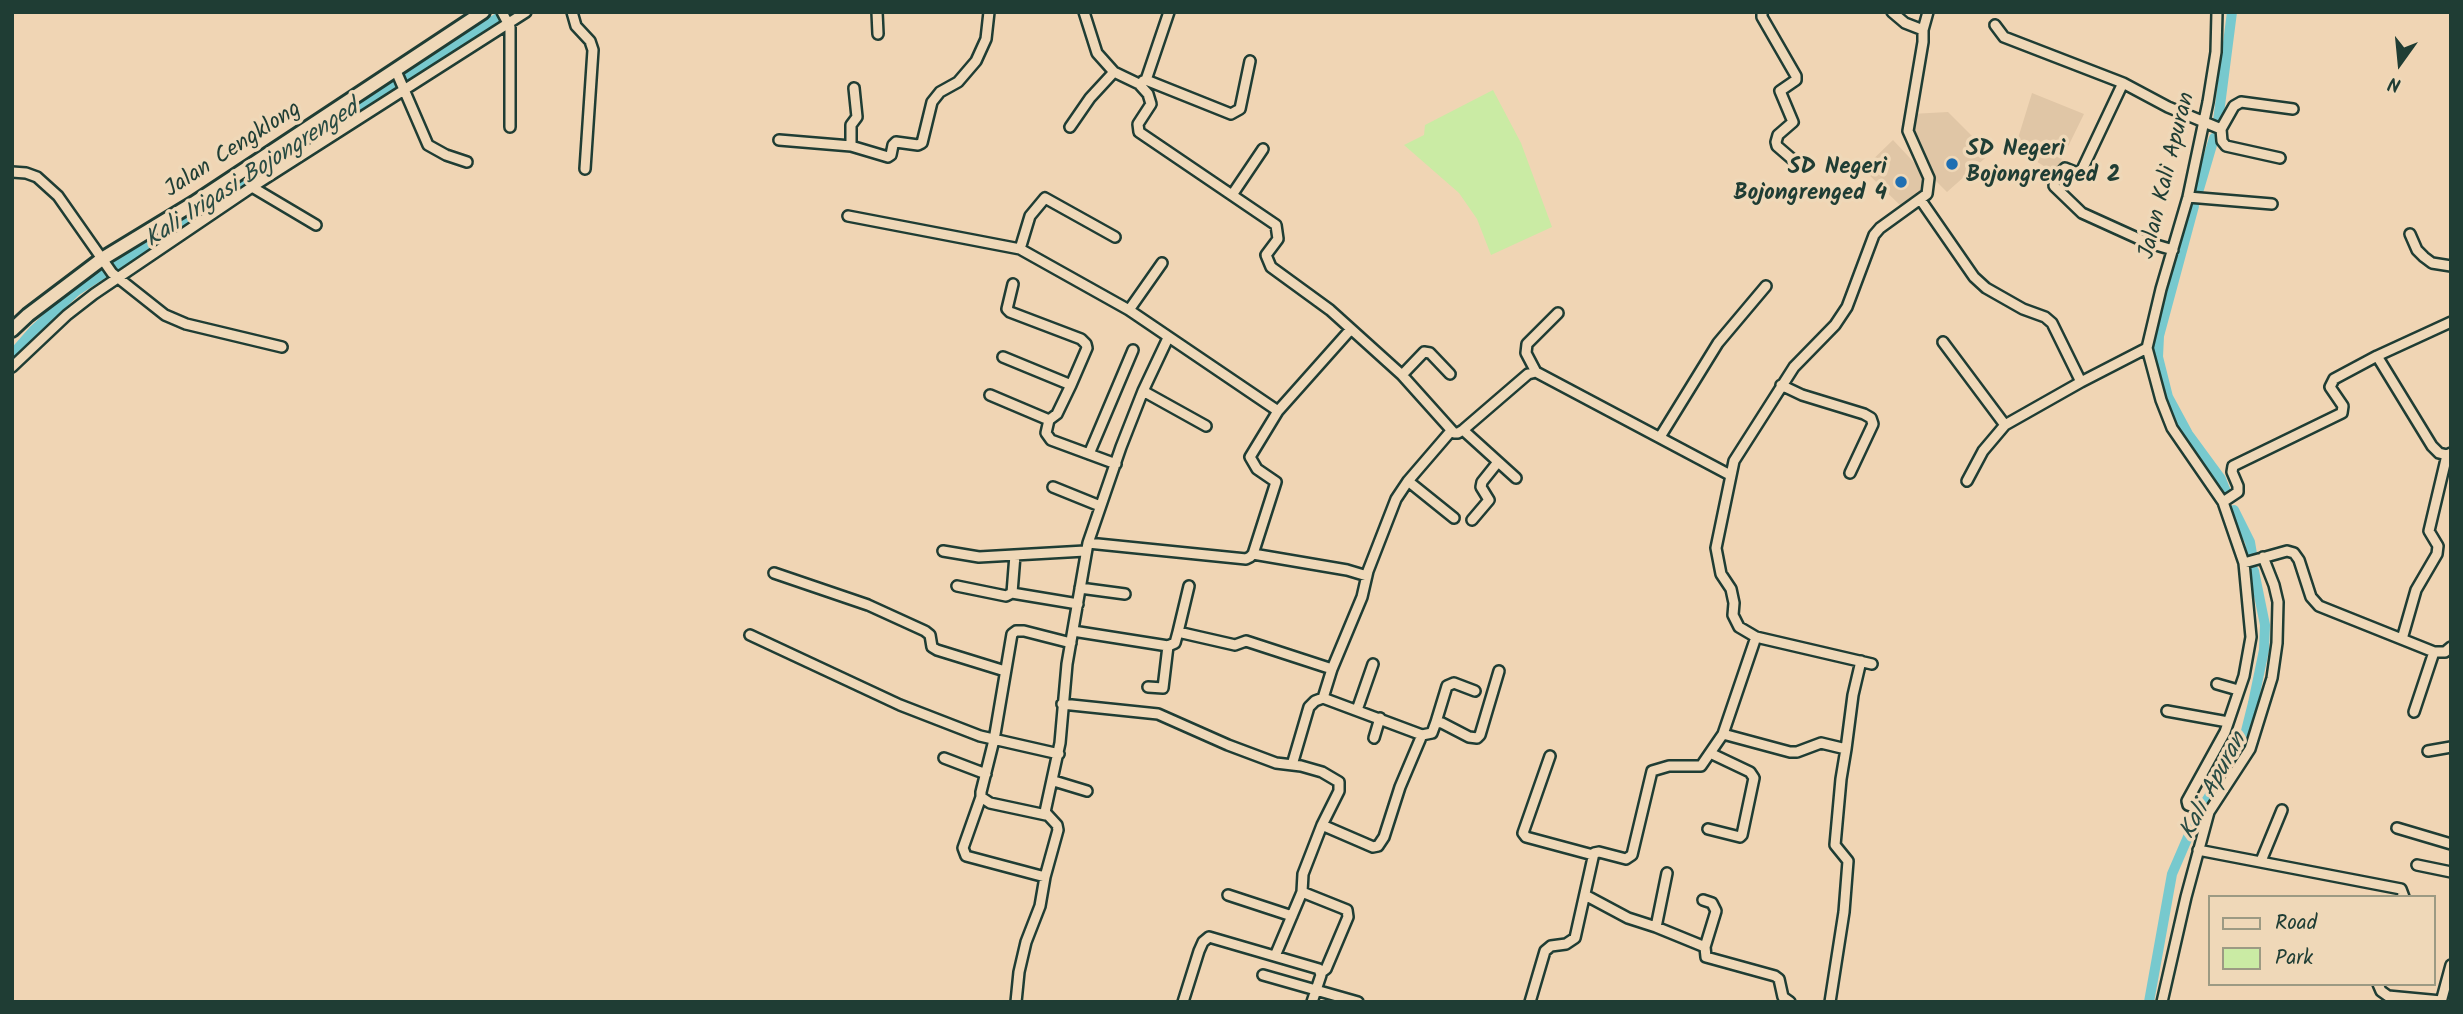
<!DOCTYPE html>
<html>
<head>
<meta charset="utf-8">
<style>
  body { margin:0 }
  #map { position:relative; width:2463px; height:1014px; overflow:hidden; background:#f0d5b4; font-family:Kalam,sans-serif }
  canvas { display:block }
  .frame { position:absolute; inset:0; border:14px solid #1f3d34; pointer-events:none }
  .legend { position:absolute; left:2208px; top:895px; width:228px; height:91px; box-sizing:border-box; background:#efd8b8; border:2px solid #9c9a83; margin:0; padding:9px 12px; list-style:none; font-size:21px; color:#1f3d34 }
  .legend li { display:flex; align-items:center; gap:14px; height:35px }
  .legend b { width:35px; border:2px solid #9c9a83 }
  .north { position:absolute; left:2365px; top:28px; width:70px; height:70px; -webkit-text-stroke:5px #efd8b8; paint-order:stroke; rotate:195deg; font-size:19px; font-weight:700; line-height:28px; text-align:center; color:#1f3d34 }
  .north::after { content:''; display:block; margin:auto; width:24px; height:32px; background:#1f3d34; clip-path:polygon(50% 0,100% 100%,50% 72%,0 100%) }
</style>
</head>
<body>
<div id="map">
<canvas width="2463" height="1014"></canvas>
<div class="frame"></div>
<ul class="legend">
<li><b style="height:9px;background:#efd8b8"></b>Road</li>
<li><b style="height:19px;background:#caeba4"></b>Park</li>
</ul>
<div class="north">N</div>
</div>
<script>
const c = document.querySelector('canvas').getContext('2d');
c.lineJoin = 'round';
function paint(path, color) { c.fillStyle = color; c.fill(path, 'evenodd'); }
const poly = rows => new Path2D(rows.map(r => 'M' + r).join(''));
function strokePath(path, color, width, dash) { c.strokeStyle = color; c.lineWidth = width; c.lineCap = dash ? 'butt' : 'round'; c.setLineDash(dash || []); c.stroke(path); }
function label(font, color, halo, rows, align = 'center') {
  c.font = font + ' Kalam,sans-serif'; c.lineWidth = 7; c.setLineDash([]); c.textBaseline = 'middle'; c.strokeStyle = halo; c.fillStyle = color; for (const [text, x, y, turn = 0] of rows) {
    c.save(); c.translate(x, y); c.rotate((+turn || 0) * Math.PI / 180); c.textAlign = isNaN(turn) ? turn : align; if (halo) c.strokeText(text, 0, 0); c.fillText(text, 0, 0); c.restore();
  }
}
paint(poly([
  [2032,93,2084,114,2055,173,2015,148],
  [1948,112,1974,138,1979,135,1993,151,1947,192,1932,177,1914,138,1911,114],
  [1893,140,1925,174,1927,189,1905,210,1863,169]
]), '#e0c6a6');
paint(poly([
  [1493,90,1521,143,1552,227,1491,255,1477,219,1459,193,1404,145,1424,135,1425,125]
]), '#caeba4');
strokePath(poly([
  [2218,121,2232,12],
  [2199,189,2214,138],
  [2194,206,2159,336,2158,357,2168,397,2188,434,2221,479,2227,494],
  [12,355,33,331,76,291,507,12],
  [2234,510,2250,542,2252,554],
  [2149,1002,2172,874,2197,816,2244,739,2253,703,2264,650,2265,625,2254,571]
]), '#77c9ce', 10);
const minor = poly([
  [502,12,510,27,510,127],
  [572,12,576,26,590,41,593,50,585,169],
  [877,12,878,34],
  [1084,12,1097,53,1114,72,1139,84,1148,94,1151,104,1138,124,1139,132,1276,225,1278,239,1266,255,1271,267,1330,310,1402,375,1454,433,1458,433,1463,430,1528,374,1536,372,1730,475],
  [1762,12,1762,17,1796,76,1796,80,1780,91,1793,122,1778,135,1776,142,1777,146,1799,165],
  [1995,25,2004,37,2123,83,2168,107,2221,129,2222,141,2226,146,2280,158],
  [1923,30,1928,12],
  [396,71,428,145,446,155,467,162],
  [1146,80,1231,114,1240,109,1250,61],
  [1143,81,1146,80,1169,12],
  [2123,83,2080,174,2065,168,2055,179,2054,186,2082,213,2146,242,2173,250],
  [1070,127,1090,98,1114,72],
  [2221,129,2234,106,2241,102,2293,109],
  [779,140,851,146,888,157,891,155,893,145,896,142,918,145,922,143,932,102,940,92,958,82,976,61,986,39,989,12],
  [851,146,851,125,857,117,854,88],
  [12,172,26,173,37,177,58,196,112,273,165,315,186,324,282,347],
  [252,187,316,225],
  [1232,195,1263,149],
  [2188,197,2272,204],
  [1920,199,1974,277,1986,288,2023,309,2045,317,2052,323,2081,382,2147,348],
  [848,216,1020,249,1129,310,1278,411],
  [2410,234,2417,250,2424,257,2432,263,2451,266],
  [1020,249,1030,216,1045,198,1115,237],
  [1013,284,1007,309,1010,312,1081,339,1086,344,1087,348,1071,385,1057,414,1049,420],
  [1129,310,1162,263],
  [1943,342,2005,425],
  [2377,356,2432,446,2439,453,2447,455],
  [1003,357,1071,385],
  [12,367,67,315,94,294,252,187,526,12],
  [1536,372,1526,353,1527,344,1558,313],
  [1402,375,1424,352,1430,353,1450,374],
  [1781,385,1802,395,1864,414,1871,418,1873,424,1850,473],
  [1143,391,1206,426],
  [990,395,1049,420,1046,433,1051,440,1116,464],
  [1463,430,1516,478],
  [1660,437,1718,343,1766,286],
  [1089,454,1133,350],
  [1408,481,1454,518],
  [1967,481,1983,451,2005,425,2081,382],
  [1053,487,1100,506],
  [2223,502,2238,492,2238,486,2232,472,2233,466,2342,413,2343,406,2330,387,2334,379,2377,356,2451,322],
  [1472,520,1489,500,1481,487,1482,482,1498,462],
  [1088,543,1121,447,1143,391,1168,338],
  [943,551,979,557,1085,551],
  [1253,554,1347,570,1367,576],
  [1015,555,1012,593,1078,604],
  [2244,563,2287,551,2294,553,2299,560,2311,597,2319,606,2434,652,2445,652,2451,647],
  [774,573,868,605,925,631,930,635,932,647,937,650,1005,671],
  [957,586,1006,596,1012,593],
  [1080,588,1125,594],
  [1073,631,1168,646,1175,643,1178,632,1235,645,1246,641,1332,669],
  [1178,632,1189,586],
  [750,635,900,705,980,736,1059,754],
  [1756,637,1872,664],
  [2402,639,2416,590,2437,554,2438,546,2429,531,2447,455,2451,453],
  [2217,684,2238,690],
  [1148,687,1163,688,1168,646],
  [1323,698,1332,669,1362,597,1368,571,1396,499,1408,481,1451,431],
  [1062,704,1158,714,1228,745,1276,763,1301,766,1322,772,1339,782,1339,791,1322,825,1303,874,1302,892,1275,956],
  [1357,710,1373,664],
  [2167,711,2228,722],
  [2414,712,2434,652],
  [1436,722,1447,686,1454,683,1475,691],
  [1723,734,1790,752,1797,752,1821,743,1846,749,1841,779,1835,845,1848,861,1844,912,1830,1002],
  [1374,738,1380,718],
  [1846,749,1853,695,1861,661],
  [2428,751,2451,747],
  [1550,756,1523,833,1526,837,1593,855],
  [944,758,986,774],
  [1292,765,1309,707,1315,701,1323,698,1422,735,1432,733,1436,722,1442,723,1469,737,1477,738,1480,735,1499,671],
  [1054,781,1087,791],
  [981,797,963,848,966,856,1045,877],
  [2209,812,2188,805,2187,801,2225,732,2244,676,2251,637,2244,563,2223,502,2172,428,2161,400,2147,348,2161,289,2188,197,2208,102,2216,52,2217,12],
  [1046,815,990,803,981,797,981,792,994,740,1012,634,1016,631,1024,631,1071,643],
  [1322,825,1373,847,1378,846,1384,837,1400,787,1422,735],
  [2397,828,2451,844],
  [1708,829,1740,837,1742,835,1754,778,1750,772,1710,753],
  [2198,850,2401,889,2404,897],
  [2261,861,2282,810],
  [2417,865,2451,872],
  [1302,892,1347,910,1348,917,1326,969,1322,972],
  [1228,895,1292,916],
  [1585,895,1628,918,1656,927,1705,947],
  [1703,900,1712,903,1716,911,1705,947,1706,957,1775,976,1779,979,1783,997,1790,1002],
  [1656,927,1667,873],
  [1263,975,1358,1002],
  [2378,984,2381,991,2388,996,2441,1001],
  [1016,1002,1019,972,1026,942,1040,906,1045,877,1058,830,1057,825,1045,812,1060,743,1067,664,1088,543,1246,559,1250,557,1253,554,1276,482,1257,469,1250,457,1278,411,1351,329],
  [1183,1002,1199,951,1203,942,1209,937,1319,969,1321,975,1312,1002],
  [1530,1002,1545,951,1551,946,1566,944,1575,938,1594,853,1599,852,1626,859,1632,855,1652,771,1669,766,1701,766,1723,734,1756,637,1739,627,1733,615,1734,603,1731,589,1721,574,1716,548,1734,461,1794,367,1835,325,1847,307,1874,235,1880,228,1927,194,1929,178,1908,131,1923,42,1923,30,1905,23,1892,12],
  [2162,1002,2186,897,2209,812,2250,749,2272,678,2277,643,2278,602,2274,585,2263,557],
  [2441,1002,2451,965]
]);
const secondary = poly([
  [12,330,28,315,102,259,194,203,483,12]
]);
strokePath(minor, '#1f3d34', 14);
strokePath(secondary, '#1f3d34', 18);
strokePath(minor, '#efd8b8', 9);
strokePath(secondary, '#efd8b8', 12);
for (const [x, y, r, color] of [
  [1952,164,7,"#1f6fb2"],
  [1901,182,7,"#1f6fb2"]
]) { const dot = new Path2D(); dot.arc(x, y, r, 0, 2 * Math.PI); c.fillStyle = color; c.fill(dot); strokePath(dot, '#efd8b8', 2.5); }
label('23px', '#1f3d34', '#efd8b8', [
  ["Jalan Cengklong",234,151,-33],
  ["Jalan Kali Apuran",2169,176,-76]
]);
label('bold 23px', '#1f3d34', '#efd8b8', [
  ["SD Negeri",1966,151],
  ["Bojongrenged 2",1966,177],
  ["SD Negeri",1887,169,"right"],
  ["Bojongrenged 4",1887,195,"right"]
], 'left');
label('italic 24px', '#284b43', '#efd8b8', [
  ["Kali Irigasi Bojongrenged",253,176,-33],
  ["Kali Apuran",2215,787,-62]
]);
</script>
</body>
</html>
